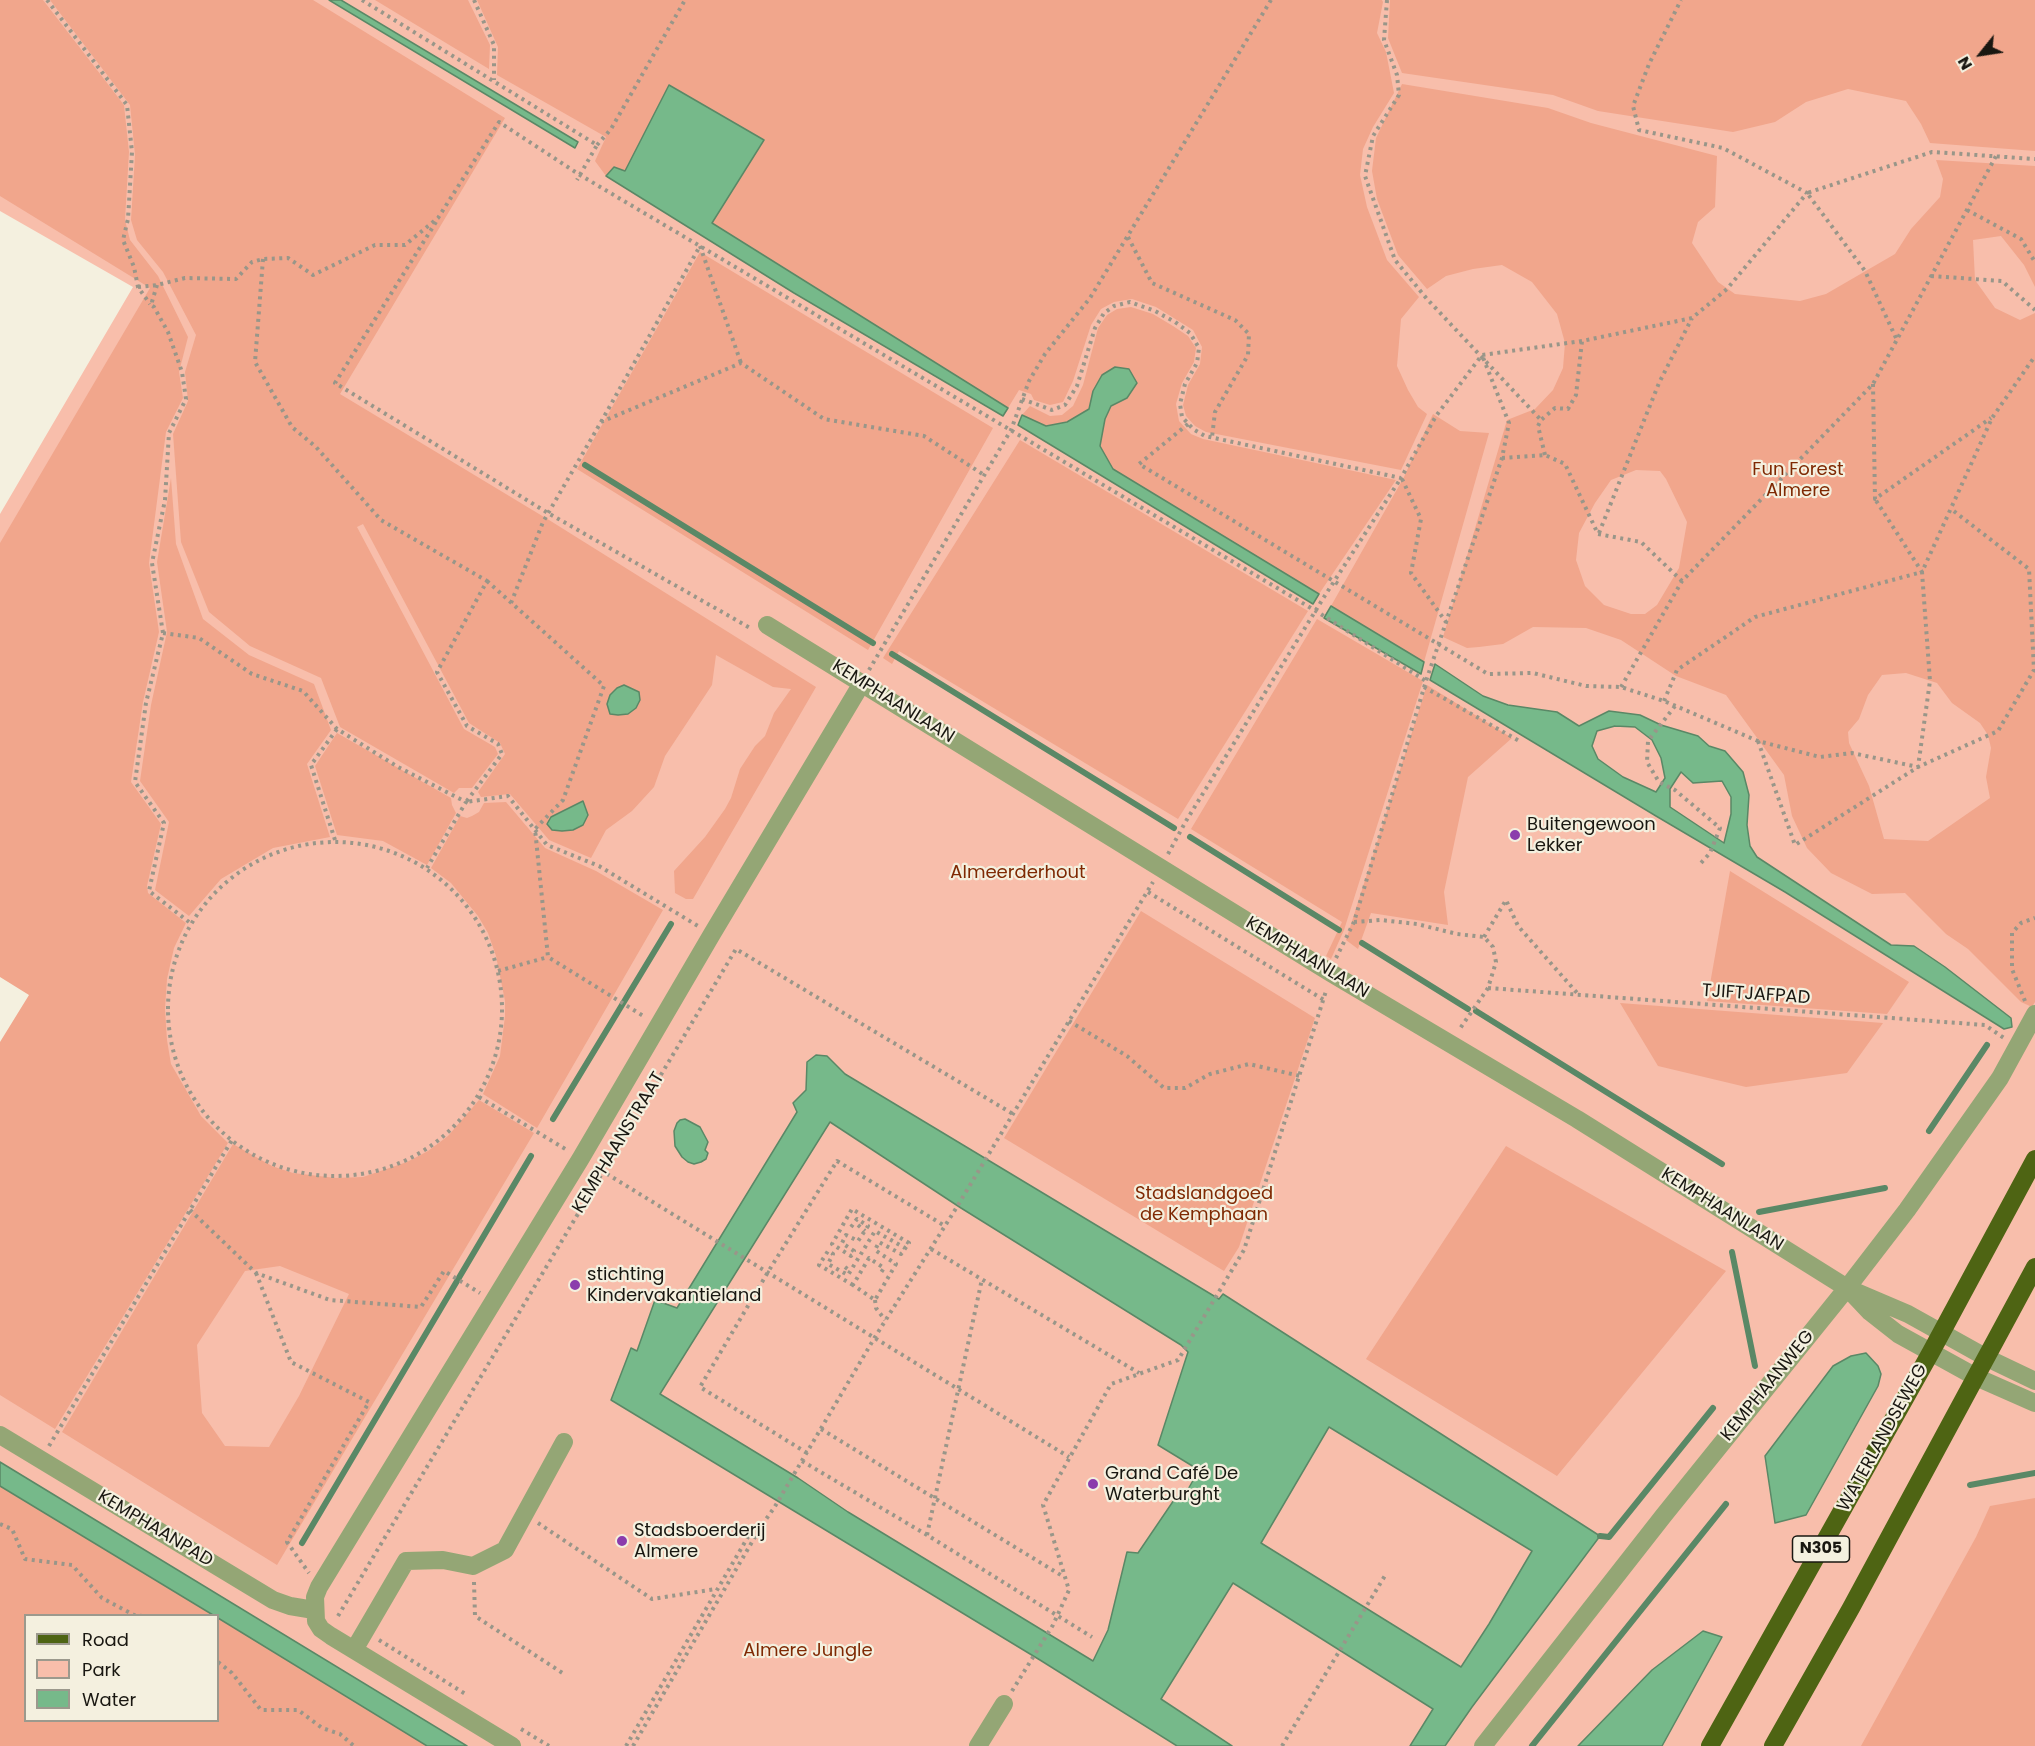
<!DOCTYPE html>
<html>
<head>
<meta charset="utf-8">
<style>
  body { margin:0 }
  #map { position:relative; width:2035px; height:1746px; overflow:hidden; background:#f4f0df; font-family:Poppins,sans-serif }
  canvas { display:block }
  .legend { position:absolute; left:24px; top:1614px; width:195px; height:108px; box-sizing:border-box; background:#f4f0df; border:2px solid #9c998d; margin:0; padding:8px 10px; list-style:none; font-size:18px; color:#191711 }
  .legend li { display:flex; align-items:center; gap:12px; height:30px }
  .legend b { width:30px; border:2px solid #9c998d }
  .north { position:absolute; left:1951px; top:24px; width:60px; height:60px; -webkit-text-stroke:4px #f4f0df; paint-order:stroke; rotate:240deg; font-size:16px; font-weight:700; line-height:24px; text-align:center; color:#191711 }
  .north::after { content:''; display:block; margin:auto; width:21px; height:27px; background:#191711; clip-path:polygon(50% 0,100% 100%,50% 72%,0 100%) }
</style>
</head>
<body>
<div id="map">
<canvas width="2035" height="1746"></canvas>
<ul class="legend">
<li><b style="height:8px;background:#4e6413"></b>Road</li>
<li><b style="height:16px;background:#f8beab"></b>Park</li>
<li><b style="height:16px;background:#76b98a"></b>Water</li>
</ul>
<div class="north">N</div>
</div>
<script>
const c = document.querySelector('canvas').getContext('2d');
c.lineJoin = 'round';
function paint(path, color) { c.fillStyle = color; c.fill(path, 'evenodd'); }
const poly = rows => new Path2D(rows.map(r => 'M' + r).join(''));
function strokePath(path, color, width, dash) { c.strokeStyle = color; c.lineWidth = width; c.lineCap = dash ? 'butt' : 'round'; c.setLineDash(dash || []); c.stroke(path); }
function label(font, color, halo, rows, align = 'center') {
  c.font = font + ' Poppins,sans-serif'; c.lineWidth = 4.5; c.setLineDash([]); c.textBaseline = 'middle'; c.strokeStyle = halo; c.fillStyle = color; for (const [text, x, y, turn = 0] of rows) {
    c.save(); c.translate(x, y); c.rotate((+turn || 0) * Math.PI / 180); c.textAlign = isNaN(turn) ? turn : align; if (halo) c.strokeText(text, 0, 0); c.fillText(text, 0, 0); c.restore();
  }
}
paint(poly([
  [0,0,2035,0,2035,1746,0,1746,0,1066,46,989,0,959,0,514,133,287,0,211],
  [26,1616,218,1616,218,1720,26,1720]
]), '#f8beab');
paint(poly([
  [0,0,43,0,124,105,129,152,125,220,130,240,158,276,188,337,179,372,183,398,166,432,149,563,159,632,143,702,131,782,161,824,147,886,148,893,186,923,174,948,167,979,165,1009,167,1040,171,1064,201,1116,228,1143,55,1429,0,1395,0,1042,29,995,0,977,0,543,150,288,0,196],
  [50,0,313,0,505,118,340,394,549,520,816,687,693,899,686,899,675,893,674,871,705,837,725,809,731,798,740,769,755,746,765,736,774,713,791,689,773,687,716,655,712,685,665,756,654,787,632,811,606,830,591,858,549,840,510,794,481,797,478,792,505,754,500,743,469,723,363,524,357,527,464,729,495,747,498,754,472,788,459,788,454,793,340,727,321,678,250,646,209,612,181,542,173,434,188,401,185,372,196,335,163,272,137,240,131,220,135,155,130,105],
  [375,0,468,0,490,45,489,69],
  [477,0,1382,0,1383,2,1377,33,1386,52,1394,93,1373,127,1363,149,1360,175,1367,207,1387,260,1419,297,1401,319,1397,366,1408,390,1418,407,1427,414,1401,470,1206,432,1195,426,1186,416,1183,405,1188,385,1200,364,1202,347,1193,330,1156,307,1132,299,1114,302,1101,309,1091,325,1073,381,1063,402,1050,405,1034,400,1031,394,1019,390,1008,408,712,223,764,139,625,172,614,167,606,176,595,161,606,137,497,75,498,47],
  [1390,0,2035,0,2035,151,1930,143,1921,124,1906,101,1848,89,1806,102,1775,122,1733,132,1598,111,1553,95,1402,73,1388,38],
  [1402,84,1548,108,1591,123,1717,156,1715,207,1698,222,1692,243,1718,282,1735,294,1800,301,1826,294,1895,254,1911,229,1940,197,1943,179,1936,160,2035,166,2035,287,2024,265,2001,236,1973,240,1975,280,1995,308,2020,320,2035,313,2035,1002,2032,1007,2021,1002,1968,949,1946,934,1905,893,1872,894,1831,873,1807,848,1792,816,1784,775,1726,695,1676,676,1621,640,1586,628,1533,627,1503,644,1479,647,1467,648,1443,637,1507,420,1535,409,1553,390,1563,368,1565,343,1557,314,1532,282,1502,265,1473,269,1446,276,1427,289,1398,255,1377,199,1372,171,1376,138],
  [1636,470,1660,471,1666,479,1687,522,1679,568,1657,605,1645,614,1631,614,1604,605,1585,586,1576,560,1579,533,1595,503,1611,480],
  [1906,673,1937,683,1952,703,1980,723,1988,735,1991,748,1986,777,1990,798,1928,841,1884,839,1869,786,1849,743,1848,732,1859,719,1868,695,1882,675],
  [700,252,993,428,868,650,577,469],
  [1131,307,1153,314,1173,326,1188,336,1196,348,1194,362,1182,383,1176,404,1179,421,1191,434,1203,439,1396,480,1319,594,1113,469,1100,446,1105,419,1111,406,1127,398,1093,391,1089,409,1067,422,1046,426,1022,415,1030,406,1050,416,1062,415,1073,406,1083,385,1098,328,1107,315,1117,309],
  [1433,414,1460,431,1489,433,1424,662,1331,606,1404,477],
  [1020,440,1308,611,1178,819,899,651,892,664,883,658],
  [171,478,176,544,203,619,249,655,314,684,331,730,307,764,330,837,273,848,221,879,189,916,155,890,169,822,140,781,151,705,167,632,157,562],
  [1317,619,1423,681,1344,930,1331,959,1326,956,1342,922,1191,829],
  [1427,685,1512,738,1468,777,1444,892,1448,925,1371,913,1358,949,1346,940],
  [337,733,451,798,452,805,456,813,427,865,383,841,337,835,315,766],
  [506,802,545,848,596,871,663,910,537,1128,483,1094,500,1056,505,1016,505,1001,496,956,488,933,478,916,451,883,431,868,460,816,467,818,472,816,479,812,484,803],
  [1730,871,1909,982,1887,1014,1707,1001],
  [1141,911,1315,1018,1239,1247,1224,1271,1004,1138],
  [1620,1003,1883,1023,1847,1073,1746,1087,1658,1066],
  [479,1100,534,1133,277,1565,62,1432,233,1144,272,1166,293,1173,336,1178,363,1177,407,1162,428,1151,448,1136],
  [280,1266,349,1294,299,1396,269,1447,225,1446,202,1413,197,1345,245,1271],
  [1506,1146,1726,1271,1557,1476,1366,1359],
  [0,1486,213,1615,26,1616,26,1720,218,1720,218,1618,427,1746,0,1746],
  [2035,1498,2035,1746,1861,1746,1976,1537,1990,1506]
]), '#f1a68c');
const water = poly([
  [329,0,341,0,578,142,575,148,329,0],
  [669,85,764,140,712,223,1008,408,1003,416,794,293,606,176,614,167,625,171,669,85],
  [1115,367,1129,369,1137,383,1127,398,1111,406,1105,419,1100,446,1113,469,1319,594,1313,604,1018,425,1022,415,1046,426,1067,422,1089,409,1093,391,1102,375,1115,367],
  [1331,606,1424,662,1421,674,1324,618,1331,606],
  [1435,664,1483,696,1508,705,1557,712,1579,726,1609,711,1640,715,1661,725,1698,736,1709,746,1725,751,1743,772,1749,795,1747,825,1750,846,1757,857,1891,945,1914,946,1945,967,2011,1018,2012,1027,2004,1029,1785,892,1656,816,1430,680,1435,664],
  [1615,726,1635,727,1652,740,1661,758,1665,778,1656,792,1623,777,1598,759,1592,746,1597,731,1615,726],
  [1681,772,1693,783,1722,781,1731,797,1731,814,1724,843,1670,807,1670,789,1681,772],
  [624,685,639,692,640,700,636,708,628,714,618,715,610,714,607,704,610,695,617,688,624,685],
  [583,801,588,815,583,825,573,830,562,831,552,830,547,824,551,817,583,801],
  [816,1055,827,1056,845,1074,1219,1299,1223,1294,1600,1536,1472,1707,1445,1746,1410,1746,1433,1709,1233,1583,1161,1699,1232,1746,1177,1746,1040,1660,611,1400,631,1348,637,1351,655,1300,677,1308,797,1112,793,1103,806,1090,807,1062,816,1055],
  [830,1122,961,1208,1181,1345,1188,1352,1158,1445,1199,1470,1183,1498,1176,1497,1138,1553,1127,1552,1108,1630,1093,1661,848,1512,798,1478,660,1394,830,1122],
  [1329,1427,1532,1551,1489,1624,1461,1667,1261,1543,1329,1427],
  [685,1119,700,1127,708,1142,705,1150,708,1153,706,1159,701,1162,694,1164,688,1162,682,1157,675,1146,674,1131,677,1123,680,1120,685,1119],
  [1866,1353,1878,1366,1881,1374,1878,1386,1806,1515,1775,1523,1765,1456,1833,1366,1851,1356,1866,1353],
  [0,1462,467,1746,427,1746,218,1618,218,1616,213,1615,0,1486,0,1462],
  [1703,1631,1722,1637,1662,1746,1578,1746,1652,1670,1703,1631]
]);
paint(water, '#76b98a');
strokePath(water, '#5a8866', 1.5);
strokePath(poly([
  [585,465,873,643],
  [892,654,1174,828],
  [1190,837,1339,930],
  [1362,943,1468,1009],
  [1476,1011,1722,1164],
  [553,1119,671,924],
  [1929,1131,1987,1045],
  [1759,1212,1885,1188],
  [1732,1252,1755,1366],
  [1970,1485,2035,1473],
  [1600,1536,1609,1537,1713,1408],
  [302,1543,531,1156],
  [1532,1746,1726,1504]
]), '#5a8866', 6);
strokePath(poly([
  [47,0,127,105,132,152,128,219,123,240,134,267,138,287,150,304],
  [362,0,597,145,577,180],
  [474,0,494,45,494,80],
  [1387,0,1384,40,1397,75,1399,95,1373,136,1365,176,1395,260,1427,299,1541,420],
  [597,145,611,129,685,0],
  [1967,210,2021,239,2035,262],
  [436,222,335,383,548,513,752,629],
  [1128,237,1152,283,1235,320,1249,334,1248,355,1215,412,1212,437],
  [700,246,741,363],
  [263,259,255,362,292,427,316,447,381,520,487,581,437,672,467,726,498,744,502,754,466,802,508,796,547,845,599,866,698,926],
  [1931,276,2002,281,2035,310],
  [157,285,151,305,154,307,168,332,182,372,186,399,169,433,165,500,152,563,163,633,146,703,135,782,164,823,149,891,189,922],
  [138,287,157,285,185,278,236,279,252,262,263,259,288,258,313,275,375,245,405,245,438,218,499,122,580,175,1316,611,1426,681],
  [1896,338,1865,271,1807,193,1932,152,2035,159],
  [1873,384,1875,499,1991,418],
  [1022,399,1052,410,1065,405,1077,386,1095,328,1104,313,1114,306,1130,302,1155,311,1175,322,1190,333,1199,348,1197,363,1185,384,1180,404,1182,417,1193,429,1205,436,1401,478,1436,416,1482,355,1582,341,1692,318,1727,289,1807,193,1723,148,1639,130,1633,106,1649,64,1681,0],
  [601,422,700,246],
  [1188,424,1139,464,1488,674,1533,673,1586,686,1621,687,1664,701,1758,741,1820,757,1852,753,1918,767,1930,681,1922,572,1992,418,2035,356],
  [1545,455,1538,426,1541,420,1555,408,1568,409,1576,395,1582,341],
  [1502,458,1545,455,1565,464,1598,534,1641,542,1682,581],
  [1402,479,1421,519,1411,573,1446,622],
  [1599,533,1659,383,1692,318],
  [487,581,604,686,563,800,535,829,548,957,645,1017],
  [511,603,543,522,601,422,741,363,824,419,924,436,984,475],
  [163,633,199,638,252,674,303,691,337,729,398,767,466,802,427,868],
  [869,670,1011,430,1029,381,1045,354,1090,298,1271,0],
  [1424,687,1521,742],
  [1621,687,1682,581,1873,384,1996,156],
  [1664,701,1677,670,1755,617,1922,572,1875,499],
  [1675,706,1648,741,1647,762,1659,782,1675,790,1720,828,1710,853,1700,864],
  [1758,741,1795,845,1918,767,1998,731,2034,670,2029,569,1951,509],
  [335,840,311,765,337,729],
  '168 1009a167 167 0 1 1 334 0a167 167 0 1 1-334 0Z',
  [1168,854,1186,821,1324,597,1401,478],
  [1148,892,1324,1000],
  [1354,922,1381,920,1417,924,1457,934,1484,937,1493,947,1496,962,1488,988,1459,1030],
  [1484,937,1506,900,1518,926,1578,994],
  [1336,958,1354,922,1426,681,1502,458,1509,423,1482,355],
  [498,971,548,957],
  [1488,988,1985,1025,2004,1038],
  [2025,1001,2012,969,2012,933,2021,923,2035,918],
  [1069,1021,1127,1056,1164,1088,1185,1088,1210,1074,1249,1064,1300,1076],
  [479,1097,567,1150],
  [594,1166,1069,1457],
  [190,1210,256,1273,330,1300,421,1307,444,1271,480,1293],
  [858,1225,865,1231],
  [851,1227,857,1219,868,1226,858,1241,846,1235,842,1243,854,1251,851,1256,832,1244,852,1209,909,1243,901,1254,879,1242,875,1250,896,1264,875,1300,853,1285,869,1258,884,1268,880,1274],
  [931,1249,1139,1373],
  [845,1267,850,1271],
  [256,1273,291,1362,369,1402,287,1542,309,1573],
  [853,1285,819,1265,828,1251,833,1254,828,1264,848,1275,875,1231,905,1248],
  [875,1300,876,1308,885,1320],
  [821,1429,1064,1577],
  [49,1446,232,1140],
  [807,1453,700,1387,768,1272,837,1161,945,1226],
  [802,1461,927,1535,1092,1637],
  [538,1523,652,1599,716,1589],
  [0,1524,12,1529,25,1559,72,1565,102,1598,134,1615,142,1616],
  [927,1535,982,1279],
  [474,1582,475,1616,564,1674],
  [338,1616,736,949,1013,1114],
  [379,1640,467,1695],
  [218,1662,232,1673,261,1710,298,1710,322,1728,340,1734,354,1746],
  [1012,1691,1053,1625,1069,1590,1043,1505,1111,1384,1178,1360,1244,1250,1326,991],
  [521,1729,549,1746],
  [626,1746,752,1530,759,1529,774,1508,875,1337,955,1210,1153,882],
  [633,1746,759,1530],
  [1282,1746,1386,1574]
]), '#999689', 4, [3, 4.5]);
strokePath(poly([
  [767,625,1331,973,1577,1119,1847,1288,1908,1314,1987,1358,2035,1381],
  [1853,1294,1870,1312,1898,1334,1976,1377,2035,1403],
  [0,1435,273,1600,290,1606,314,1610],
  [354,1650,406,1561,443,1560,473,1566,505,1550,564,1442],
  [512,1746,331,1636,321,1629,316,1621,315,1597,319,1587,581,1158,712,934,862,683],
  [978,1746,1004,1704],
  [1483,1746,1664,1515,1847,1288,1907,1210,2000,1078,2035,1014]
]), '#94a675', 18);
strokePath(poly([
  [1710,1746,1931,1352,2035,1159],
  [1773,1746,1851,1608,2035,1267]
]), '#4e6413', 18);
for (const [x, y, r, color] of [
  [1515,835,6,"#8b3cac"],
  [575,1285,6,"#8b3cac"],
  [1093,1484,6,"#8b3cac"],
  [622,1541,6,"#8b3cac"]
]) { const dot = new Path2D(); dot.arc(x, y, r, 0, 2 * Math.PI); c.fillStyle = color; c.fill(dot); strokePath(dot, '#f4f0df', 2); }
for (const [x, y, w] of [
  [1821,1549,57]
]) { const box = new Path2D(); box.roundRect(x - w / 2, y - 13, w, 26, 4.5); c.fillStyle = '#f4f0df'; c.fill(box); strokePath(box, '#191711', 1.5); }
label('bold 16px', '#191711', null, [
  ["N305",1821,1549]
]);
label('18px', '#7f2903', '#f4f0df', [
  ["Fun Forest",1798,470],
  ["Almere",1798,491],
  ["Almeerderhout",1018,873],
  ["Stadslandgoed",1204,1194],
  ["de Kemphaan",1204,1215],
  ["Almere Jungle",808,1651]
]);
label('18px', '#191711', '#f4f0df', [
  ["KEMPHAANLAAN",893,702,32],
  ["KEMPHAANLAAN",1307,958,31],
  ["TJIFTJAFPAD",1756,995,4],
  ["KEMPHAANSTRAAT",619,1143,-59],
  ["KEMPHAANLAAN",1722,1210,32],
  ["KEMPHAANWEG",1768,1386,-51],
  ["WATERLANDSEWEG",1883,1438,-61],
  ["KEMPHAANPAD",155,1529,31]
]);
label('18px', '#191711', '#f4f0df', [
  ["Buitengewoon",1527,825],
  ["Lekker",1527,846],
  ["stichting",587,1275],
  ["Kindervakantieland",587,1296],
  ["Grand Café De",1105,1474],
  ["Waterburght",1105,1495],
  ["Stadsboerderij",634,1531],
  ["Almere",634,1552]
], 'left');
</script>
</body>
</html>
